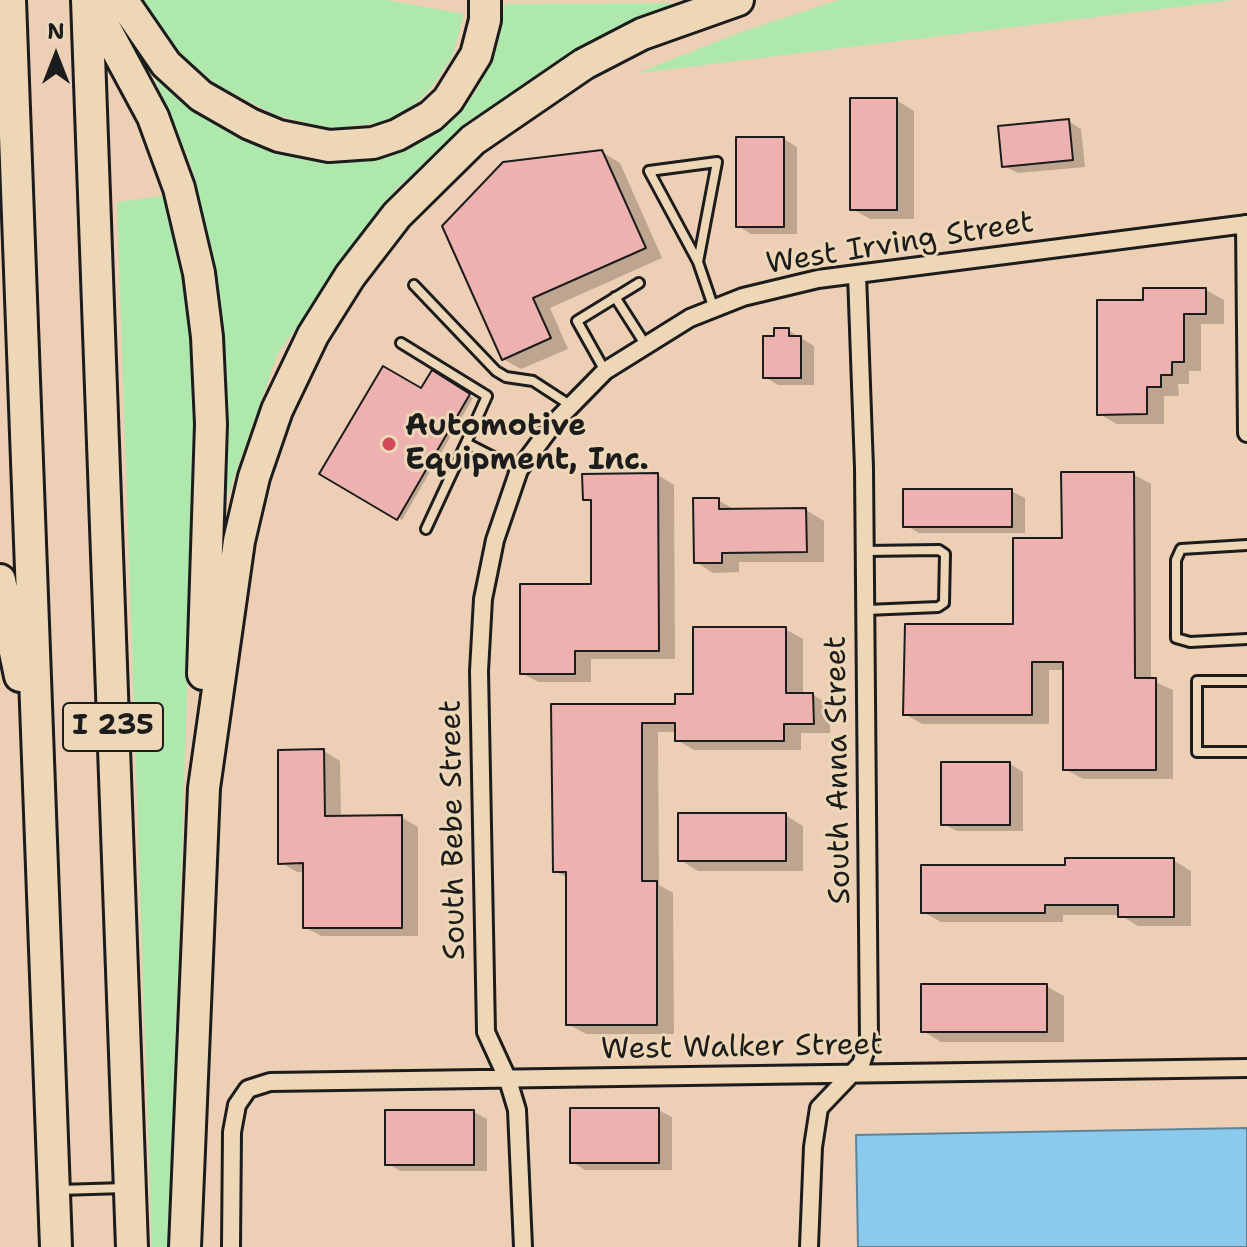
<!DOCTYPE html>
<html>
<head>
<meta charset="utf-8">
<style>
  body { margin:0 }
  #map { position:relative; width:1247px; height:1247px; overflow:hidden; background:#edcfb5; font-family:"Shantell Sans",sans-serif }
  canvas { display:block }
  .north { position:absolute; left:16px; top:16px; width:80px; height:80px; -webkit-text-stroke:6px #edd7b6; paint-order:stroke; rotate:0deg; font-size:22px; font-weight:700; line-height:32px; text-align:center; color:#1c1c1c }
  .north::after { content:''; display:block; margin:auto; width:28px; height:36px; background:#1c1c1c; clip-path:polygon(50% 0,100% 100%,50% 72%,0 100%) }
</style>
</head>
<body>
<div id="map">
<canvas width="1247" height="1247"></canvas>
<div class="north">N</div>
</div>
<script>
const c = document.querySelector('canvas').getContext('2d');
c.lineJoin = 'round';
function paint(path, color) { c.fillStyle = color; c.fill(path, 'evenodd'); }
const poly = rows => new Path2D(rows.map(r => 'M' + r).join(''));
function strokePath(path, color, width, dash) { c.strokeStyle = color; c.lineWidth = width; c.lineCap = dash ? 'butt' : 'round'; c.setLineDash(dash || []); c.stroke(path); }
function label(font, color, halo, rows, align = 'center') {
  c.font = font + ' "Shantell Sans",sans-serif'; c.lineWidth = 6; c.setLineDash([]); c.textBaseline = 'middle'; c.strokeStyle = halo; c.fillStyle = color; for (const [text, x, y, turn = 0] of rows) {
    c.save(); c.translate(x, y); c.rotate((+turn || 0) * Math.PI / 180); c.textAlign = isNaN(turn) ? turn : align; if (halo) c.strokeText(text, 0, 0); c.fillText(text, 0, 0); c.restore();
  }
}
paint(poly([
  [136,0,386,0,464,14,453,55,431,88,415,104,384,122,330,129,273,114,216,84,179,53],
  [839,0,1234,0,638,73,741,32],
  [692,3,631,25,553,65,464,131,396,189,278,353,225,503,227,373,213,272,192,167,153,74,197,108,337,160,383,156,438,132,459,115,478,88,497,47,505,4],
  [162,196,173,225,192,323,195,454,169,1247,152,1247,117,202]
]), '#aee8ad');
const water = poly([
  [1247,1128,1247,1247,858,1247,856,1135,1247,1128]
]);
paint(water, '#8bcaec');
strokePath(water, '#5f8499', 2);
paint(poly([
  [896,100,914,111,914,219,870,219,852,209],
  [1068,121,1081,129,1085,167,1018,173,1004,166],
  [784,139,797,147,797,234,751,234,738,226],
  [602,152,620,163,662,258,550,308,568,349,521,369,503,359],
  [1206,290,1224,300,1224,324,1201,324,1201,371,1189,371,1189,384,1178,384,1179,396,1164,396,1164,424,1117,424,1099,414,1145,302],
  [788,330,814,346,814,385,778,385,765,377,776,338],
  [433,373,473,398,402,520,322,473,422,391],
  [1133,474,1151,484,1151,680,1173,690,1173,779,1083,779,1065,769,1065,670,1049,670,1049,724,922,724,905,714,1015,626,1064,540],
  [658,475,674,485,675,659,591,659,591,682,538,682,522,673,593,586,593,503,585,499],
  [1011,491,1025,498,1025,533,919,533,905,525],
  [718,500,737,511,806,510,824,521,824,562,739,562,739,572,713,573,696,562],
  [785,629,803,639,803,695,813,695,830,705,830,733,801,733,801,750,694,750,677,740,677,732,658,732,659,885,673,893,674,1034,586,1034,568,1024,568,878,555,871,553,706,677,706],
  [324,751,340,761,341,818,401,817,418,827,418,936,321,936,305,927,305,872,297,872,280,862],
  [1010,764,1023,772,1023,831,957,831,943,824],
  [785,815,803,826,803,871,698,871,680,860],
  [1173,860,1191,871,1191,926,1138,926,1120,915,1063,915,1063,922,941,922,923,912,1067,867],
  [1046,986,1064,996,1064,1042,941,1042,923,1031],
  [658,1110,672,1117,672,1170,585,1170,572,1162],
  [474,1112,487,1119,487,1171,400,1171,387,1163]
]), '#0003');
const building = poly([
  [850,98,897,98,897,210,850,210,850,98],
  [1069,119,1073,160,1002,167,998,126,1069,119],
  [736,137,784,137,784,227,736,227,736,137],
  [602,150,646,248,533,298,551,338,502,360,442,226,503,162,602,150],
  [1143,288,1206,288,1206,314,1184,314,1184,362,1172,362,1172,375,1161,375,1161,387,1147,387,1147,414,1097,415,1097,300,1143,300,1143,288],
  [774,328,789,328,789,336,801,336,801,378,763,378,763,336,774,336,774,328],
  [383,366,421,388,432,370,470,394,397,520,319,474,383,366],
  [1061,472,1134,472,1135,678,1156,678,1156,770,1063,770,1063,662,1032,662,1032,715,903,715,905,624,1013,624,1013,538,1062,538,1061,472],
  [658,473,659,651,575,651,575,674,520,674,520,584,591,584,591,500,583,500,582,474,658,473],
  [903,489,1012,489,1012,527,903,527,903,489],
  [693,498,719,498,719,509,806,508,807,552,722,553,722,563,694,563,693,498],
  [693,627,786,627,786,693,813,693,814,724,784,724,784,741,675,741,675,723,642,723,642,881,657,881,657,1025,566,1025,566,872,553,872,551,704,675,704,675,694,693,694,693,627],
  [324,749,325,816,402,815,402,928,303,928,303,863,278,864,278,750,324,749],
  [941,762,1010,762,1010,825,941,825,941,762],
  [678,813,786,813,786,861,678,861,678,813],
  [1065,858,1174,858,1174,917,1118,917,1118,905,1045,905,1045,913,921,913,921,865,1065,865,1065,858],
  [921,984,1047,984,1047,1032,921,1032,921,984],
  [570,1108,659,1108,659,1163,570,1163,570,1108],
  [385,1110,474,1110,474,1165,385,1165,385,1110]
]);
paint(building, '#edb1af');
strokePath(building, '#1c1c1c', 2);
const lane = poly([
  [698,262,717,162,649,171,698,262,714,309],
  [414,285,496,371,506,377,533,381,570,405],
  [615,297,645,344],
  [401,343,487,396,466,443],
  [605,371,577,321,639,283],
  [426,529,466,443,519,470],
  [1247,545,1181,549,1176,560,1176,638,1190,642,1247,639],
  [865,551,939,550,945,554,944,603,938,607,866,610],
  [1247,681,1197,681,1197,752,1247,752],
  [59,1190,125,1188]
]);
const street = poly([
  [1245,224,1247,433],
  [231,1247,232,1132,237,1105,248,1089,270,1082,1247,1068],
  [523,1247,517,1110,508,1080,486,1032,479,671,483,599,495,540,519,470,554,423,605,371,690,318,743,297,818,279,1247,224],
  [809,1247,813,1147,819,1108,861,1064,869,1040,864,468,857,274]
]);
const highway = poly([
  [10,0,56,1247],
  [87,0,132,1247],
  [90,0,153,117,179,188,199,273,207,337,211,424,203,674],
  [122,0,166,64,201,96,250,124,279,136,329,146,373,143,397,135,431,116,448,100,476,55,485,20,485,0],
  [0,580,20,676],
  [185,1247,204,788,239,541,254,477,277,410,313,335,350,276,397,215,473,140,584,64,642,34,738,0]
]);
strokePath(lane, '#1c1c1c', 14);
strokePath(street, '#1c1c1c', 22);
strokePath(highway, '#1c1c1c', 36);
strokePath(lane, '#edd7b6', 8);
strokePath(street, '#edd7b6', 16);
strokePath(highway, '#edd7b6', 30);
for (const [x, y, r, color] of [
  [389,444,8,"#d1495b"]
]) { const dot = new Path2D(); dot.arc(x, y, r, 0, 2 * Math.PI); c.fillStyle = color; c.fill(dot); strokePath(dot, '#edd7b6', 3); }
for (const [x, y, w] of [
  [113,727,100]
]) { const box = new Path2D(); box.roundRect(x - w / 2, y - 24, w, 48, 6); c.fillStyle = '#edd7b6'; c.fill(box); strokePath(box, '#1c1c1c', 2); }
label('bold 28px', '#1c1c1c', null, [
  ["I 235",113,727]
]);
label('30px', '#1c1c1c', '#edd7b6', [
  ["West Irving Street",900,244,-9],
  ["South Anna Street",839,770,-91],
  ["South Bebe Street",454,830,-91],
  ["West Walker Street",742,1048,-1]
]);
label('bold 30px', '#1c1c1c', '#edd7b6', [
  ["Automotive",405,427],
  ["Equipment, Inc.",405,461]
], 'left');
</script>
</body>
</html>
